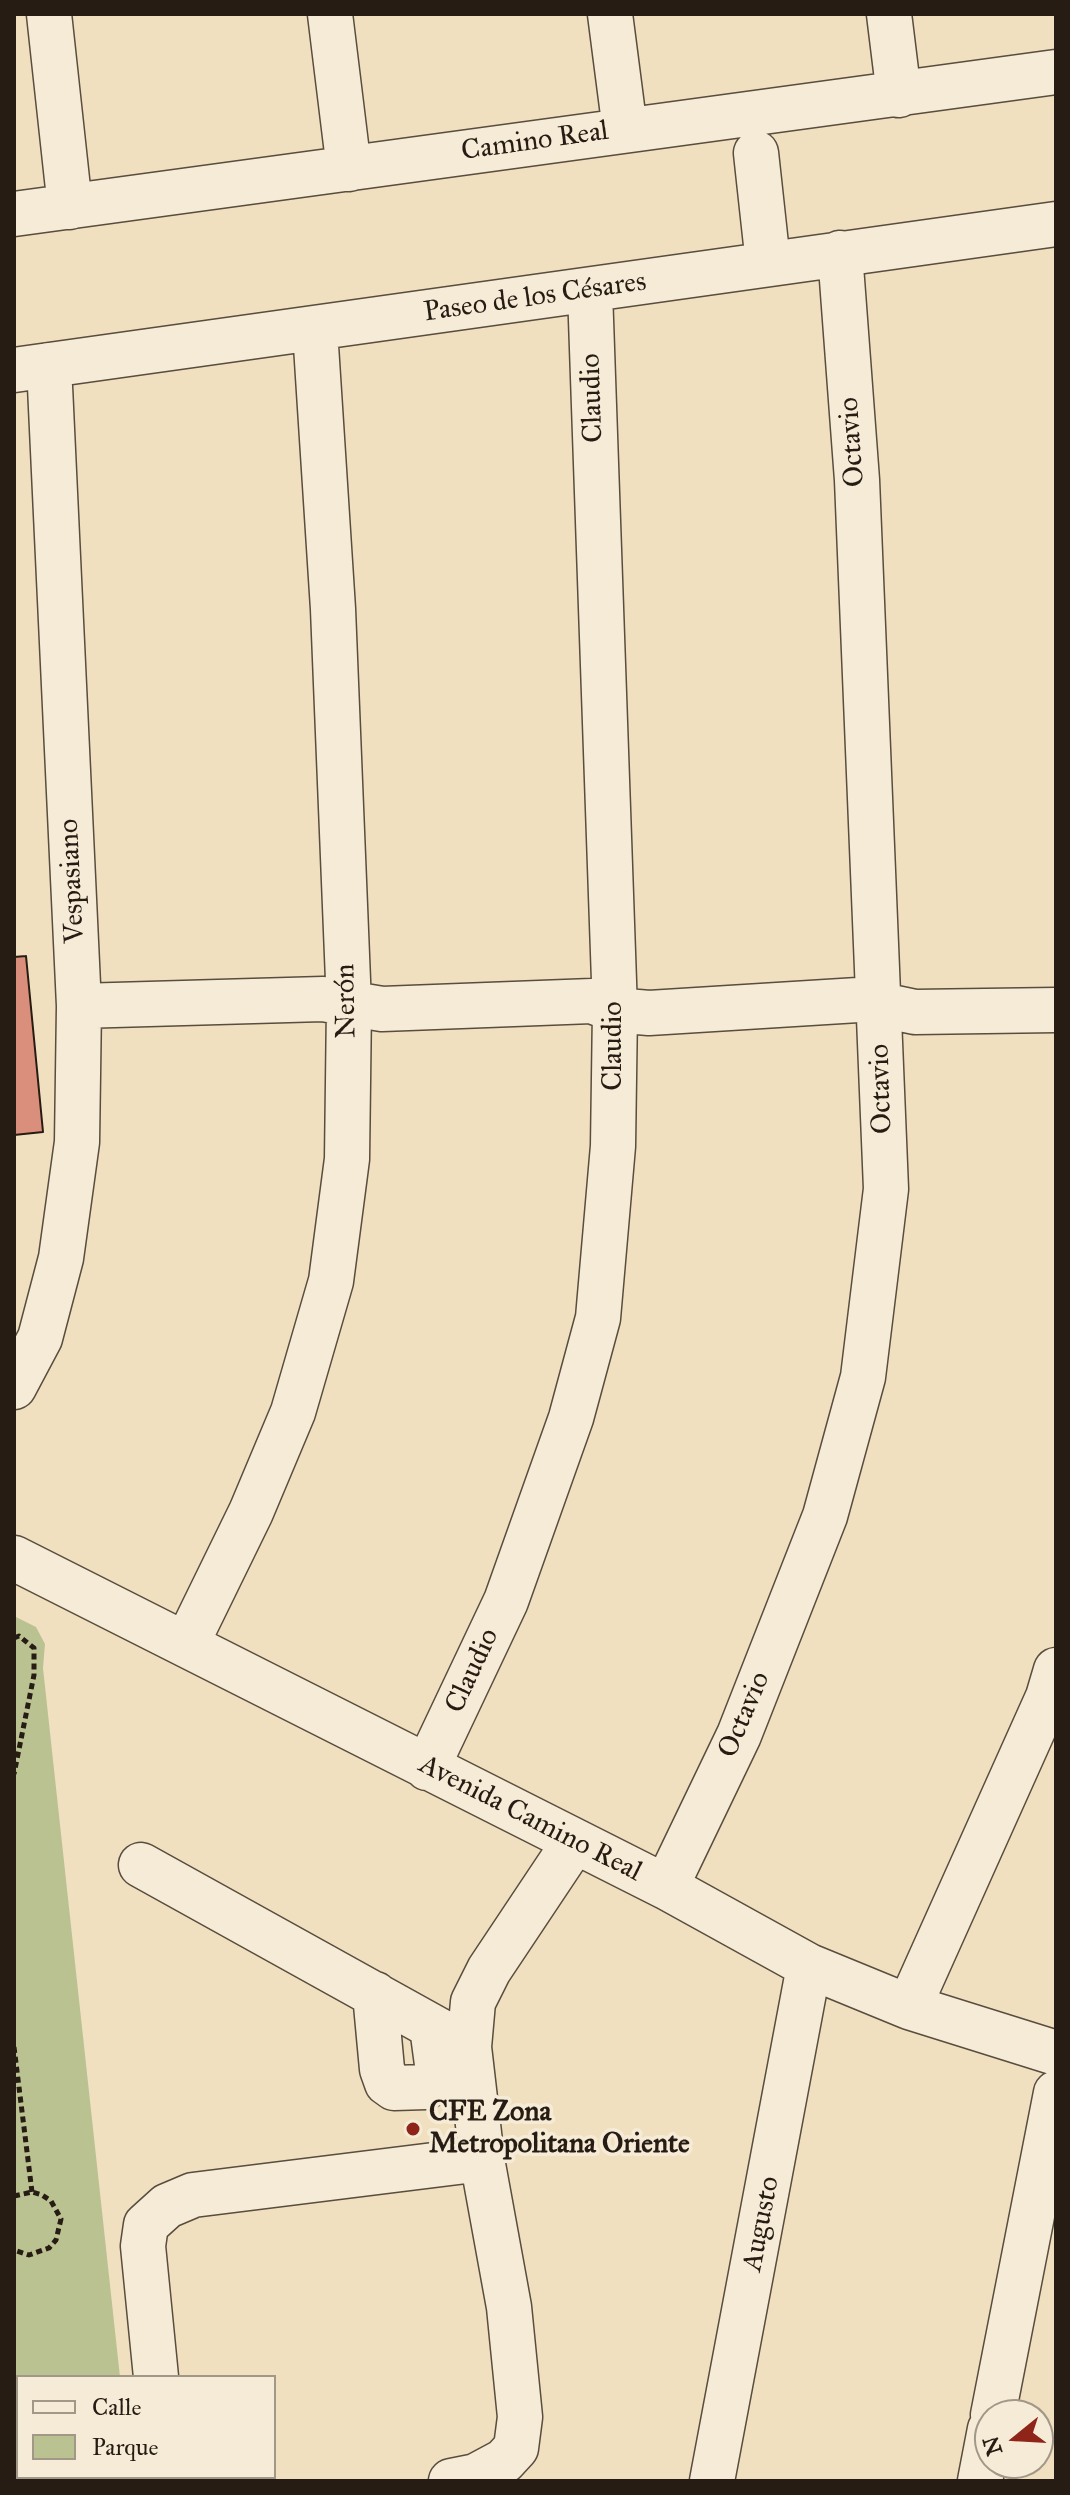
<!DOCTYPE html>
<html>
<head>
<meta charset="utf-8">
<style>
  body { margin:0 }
  #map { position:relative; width:1070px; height:2495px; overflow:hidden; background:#f0e0c0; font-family:"IM FELL Great Primer",serif }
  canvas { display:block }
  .frame { position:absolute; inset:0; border:16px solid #261c13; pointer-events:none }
  .legend { position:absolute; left:16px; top:2375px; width:260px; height:104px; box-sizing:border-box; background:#f5ebd6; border:2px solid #a29888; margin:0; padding:10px 14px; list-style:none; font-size:24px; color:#261c13 }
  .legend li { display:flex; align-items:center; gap:16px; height:40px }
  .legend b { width:40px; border:2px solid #a29888 }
  .north { position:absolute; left:974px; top:2399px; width:80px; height:80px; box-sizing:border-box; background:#f5ebd6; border:2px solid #a29888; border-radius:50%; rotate:252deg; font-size:22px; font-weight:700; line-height:32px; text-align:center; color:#261c13 }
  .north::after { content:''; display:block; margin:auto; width:28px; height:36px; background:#8f2418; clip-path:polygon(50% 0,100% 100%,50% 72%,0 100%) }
</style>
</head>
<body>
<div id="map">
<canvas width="1070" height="2495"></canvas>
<div class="frame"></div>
<ul class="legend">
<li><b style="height:10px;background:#f5ebd6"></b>Calle</li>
<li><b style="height:22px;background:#bbc291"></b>Parque</li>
</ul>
<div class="north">N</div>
</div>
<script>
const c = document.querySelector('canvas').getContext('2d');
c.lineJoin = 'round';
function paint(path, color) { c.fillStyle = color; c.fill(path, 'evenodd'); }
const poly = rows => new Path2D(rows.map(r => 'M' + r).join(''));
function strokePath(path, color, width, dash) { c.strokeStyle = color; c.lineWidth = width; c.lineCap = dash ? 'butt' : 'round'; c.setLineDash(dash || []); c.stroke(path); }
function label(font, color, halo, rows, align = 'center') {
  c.font = font + ' "IM FELL Great Primer",serif'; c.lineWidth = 7; c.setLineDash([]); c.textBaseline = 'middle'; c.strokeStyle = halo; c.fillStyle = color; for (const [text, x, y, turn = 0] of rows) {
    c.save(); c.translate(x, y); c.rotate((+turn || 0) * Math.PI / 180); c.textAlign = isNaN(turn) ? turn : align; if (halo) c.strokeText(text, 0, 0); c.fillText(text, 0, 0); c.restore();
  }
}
paint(poly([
  [14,1616,36,1627,45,1644,43,1668,120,2377,18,2377,18,2477,131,2477,131,2481,14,2481]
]), '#bbc291');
const building = poly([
  [26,956,43,1132,14,1135,14,957,26,956]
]);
paint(building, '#d98f7b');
strokePath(building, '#261c13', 2);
const minor = poly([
  [49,14,70,207],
  [330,14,349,169],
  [610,14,625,130],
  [889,14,899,95],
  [756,153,768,263],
  [14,214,1056,72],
  [14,370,1056,224],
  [79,1006,323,999,382,1009,592,1001,615,1010,649,1013,858,1000,915,1012,1056,1010],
  [14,1387,40,1338,61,1258,77,1142,79,1006,49,365],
  [14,1558,666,1887,809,1966,909,2007,1056,2053],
  [187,1643,251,1512,293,1412,331,1281,347,1159,349,1005,333,609,315,330],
  [427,1768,506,1601,571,1418,598,1318,613,1146,615,1010,590,291],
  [141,1865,469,2047],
  [666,1887,739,1735,825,1516,863,1377,886,1189,857,480,840,253],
  [375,1994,382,2069,387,2083,394,2088,426,2087,439,2079,432,2027],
  [909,2007,1048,1697,1056,1670],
  [156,2377,143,2246,146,2225,167,2206,193,2195,482,2159],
  [993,2415,1056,2093],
  [176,2477,177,2481],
  [451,2481,476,2476,504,2461,516,2448,520,2417,509,2307,482,2159,469,2047,473,2002,489,1970,575,1841],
  [712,2481,809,1966],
  [980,2481,990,2429]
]);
strokePath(minor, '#584d3e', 47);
strokePath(poly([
  [14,1638,19,1636,34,1648,34,1675,14,1774],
  [14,2047,32,2192],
  [14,2196,32,2192,42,2195,51,2201,61,2219,56,2240,49,2248,29,2255,14,2250]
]), '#261c13', 5, [6, 4]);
strokePath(minor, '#f5ebd6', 44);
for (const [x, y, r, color] of [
  [413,2129,8,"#8f2418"]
]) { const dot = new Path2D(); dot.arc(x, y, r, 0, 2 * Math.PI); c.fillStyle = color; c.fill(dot); strokePath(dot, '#f5ebd6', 3); }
label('28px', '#261c13', '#f5ebd6', [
  ["Camino Real",535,142,-8],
  ["Paseo de los Césares",535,298,-8],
  ["Claudio",593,398,-92],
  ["Octavio",853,442,-94],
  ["Vespasiano",73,881,-93],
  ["Nerón",347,1001,-91],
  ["Claudio",614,1046,-90],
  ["Octavio",882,1089,-92],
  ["Claudio",473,1671,-65],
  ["Octavio",745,1715,-67],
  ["Avenida Camino Real",530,1819,27],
  ["Augusto",762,2224,-79]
]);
label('bold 28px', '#261c13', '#f5ebd6', [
  ["CFE Zona",429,2113],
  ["Metropolitana Oriente",429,2145]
], 'left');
</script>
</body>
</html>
